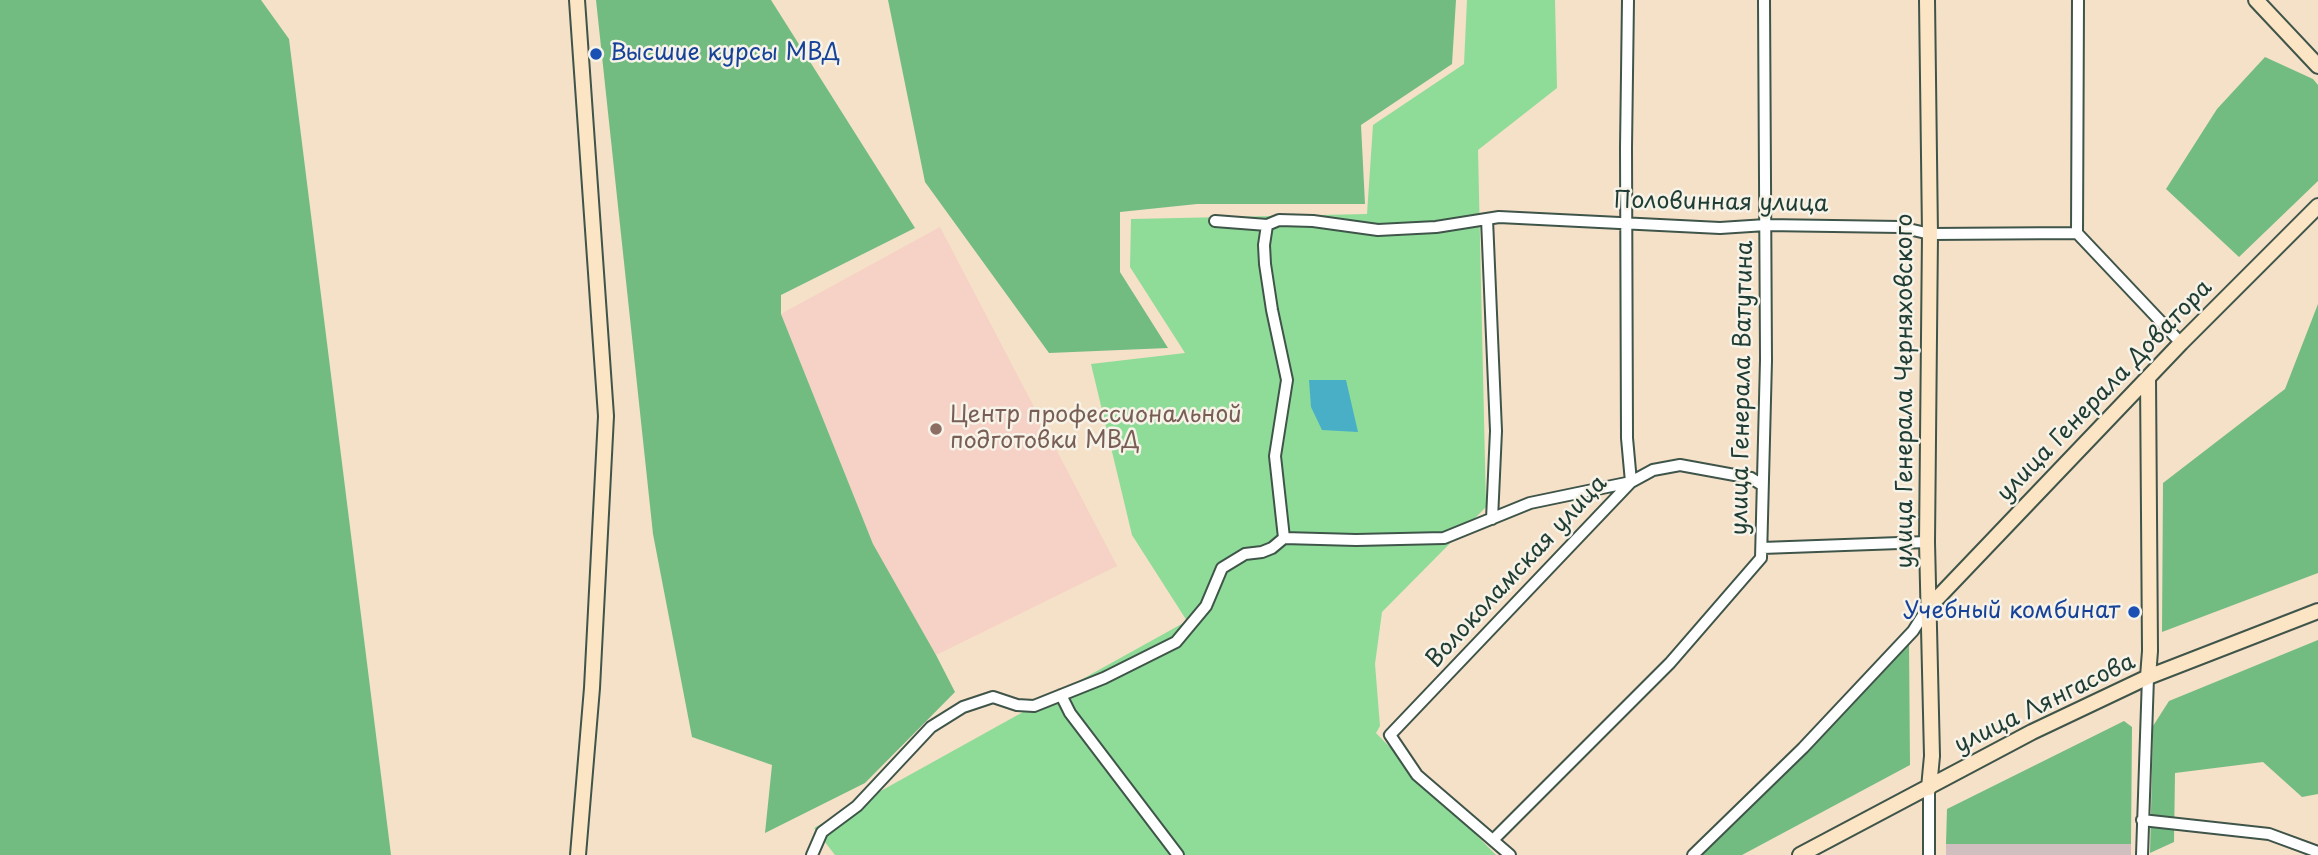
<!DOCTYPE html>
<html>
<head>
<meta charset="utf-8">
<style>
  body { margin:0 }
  canvas { display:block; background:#f5e0c8 }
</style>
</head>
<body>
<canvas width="2318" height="855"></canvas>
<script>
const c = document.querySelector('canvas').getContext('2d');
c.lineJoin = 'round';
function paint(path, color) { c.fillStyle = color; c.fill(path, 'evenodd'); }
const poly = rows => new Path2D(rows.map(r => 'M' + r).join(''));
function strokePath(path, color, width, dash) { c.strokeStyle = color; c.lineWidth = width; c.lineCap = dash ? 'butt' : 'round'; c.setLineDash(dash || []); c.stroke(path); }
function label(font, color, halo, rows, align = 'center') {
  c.font = font + ' "Playpen Sans",sans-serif'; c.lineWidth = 5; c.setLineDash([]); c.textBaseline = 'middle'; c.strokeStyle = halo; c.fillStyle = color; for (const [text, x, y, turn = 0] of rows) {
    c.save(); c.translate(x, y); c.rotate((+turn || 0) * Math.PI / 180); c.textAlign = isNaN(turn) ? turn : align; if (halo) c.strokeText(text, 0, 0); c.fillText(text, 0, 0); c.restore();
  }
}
paint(poly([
  [940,227,1117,566,936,655,873,544,781,314]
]), '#f6d1c5');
paint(poly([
  [1946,844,2131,844,2131,855,1946,855]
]), '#d1bfbf');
paint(poly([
  [1467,0,1555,0,1557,88,1478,150,1486,507,1382,612,1375,664,1380,726,1376,733,1496,855,835,855,814,828,1187,621,1132,535,1091,364,1185,353,1130,267,1131,219,1367,214,1373,125,1464,64]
]), '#8fdc99');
paint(poly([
  [0,0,261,0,289,39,391,855,0,855],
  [596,0,771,0,915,228,781,295,781,314,873,544,936,655,955,692,865,783,765,833,772,765,692,737,653,534],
  [888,0,1456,0,1452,64,1361,125,1365,204,1197,204,1120,212,1120,272,1168,348,1049,353,925,182],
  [2265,57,2313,79,2318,85,2318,181,2239,257,2166,189,2217,109],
  [2318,304,2318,573,2162,632,2163,483,2285,389],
  [2318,640,2318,794,2302,797,2263,762,2175,773,2174,842,2150,853,2153,726,2169,701],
  [1909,642,1910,765,1742,855,1700,855],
  [2124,721,2132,727,2131,844,1946,844,1947,809]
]), '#73bc81');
paint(poly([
  [1309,380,1346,380,1358,432,1322,430,1311,407]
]), '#48afc7');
const street = poly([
  [1487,219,1496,431,1492,519],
  [1215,221,1267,225,1279,220,1313,221,1378,230,1436,227,1499,217,1720,228,1766,225,1900,227,1930,234,2077,233,2181,343],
  [1267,225,1264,245,1265,264,1272,310,1287,380,1275,456,1284,538],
  [2077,233,2078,0],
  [1762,548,1927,542],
  [1061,695,1070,713,1178,855],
  [1929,788,1929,855],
  [2142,820,2269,834,2318,852],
  [1494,839,1670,663,1761,558,1766,360,1764,0],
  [812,855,822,832,857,806,931,727,963,707,993,697,1017,705,1034,706,1104,678,1176,642,1206,606,1222,568,1245,554,1262,552,1272,548,1284,538,1356,540,1444,538,1530,503,1631,482,1653,470,1680,465,1751,478,1762,485],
  [1510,855,1417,775,1390,735,1631,482,1627,438,1626,148,1628,0],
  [1693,855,1803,748,1913,631,1927,609],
  [2142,855,2148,677]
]);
const secondary = poly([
  [577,0,606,416,592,688,578,855],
  [1927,0,1930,234,1927,542,1932,756,1929,788],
  [2256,0,2318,66],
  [2148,378,2150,651,2148,677],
  [1927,609,2181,343,2318,206],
  [1800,855,2032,732,2148,677,2318,611]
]);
strokePath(street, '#3f554a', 14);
strokePath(secondary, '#3f554a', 18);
strokePath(street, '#fff', 10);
strokePath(secondary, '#fce5c4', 14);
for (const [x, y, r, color] of [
  [596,54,7,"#1a4fb4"],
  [936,429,7,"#8d6e63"],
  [2134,612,7,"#1a4fb4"]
]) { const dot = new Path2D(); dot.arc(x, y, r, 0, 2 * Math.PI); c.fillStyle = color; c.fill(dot); strokePath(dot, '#f7f3e8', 2.5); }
label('23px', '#164399', '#f7f3e8', [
  ["Высшие курсы МВД",610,54],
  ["Учебный комбинат",2120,612,"right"]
], 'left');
label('23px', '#1f3d34', '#f7f3e8', [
  ["Половинная улица",1721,203,1],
  ["улица Генерала Ватутина",1743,388,-89],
  ["улица Генерала Черняховского",1906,391,-90],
  ["улица Генерала Доватора",2105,391,-46],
  ["Волоколамская улица",1517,572,-47],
  ["улица Лянгасова",2045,704,-26]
]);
label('23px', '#785e54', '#f7f3e8', [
  ["Центр профессиональной",950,416],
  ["подготовки МВД",950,442]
], 'left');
</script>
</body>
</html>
